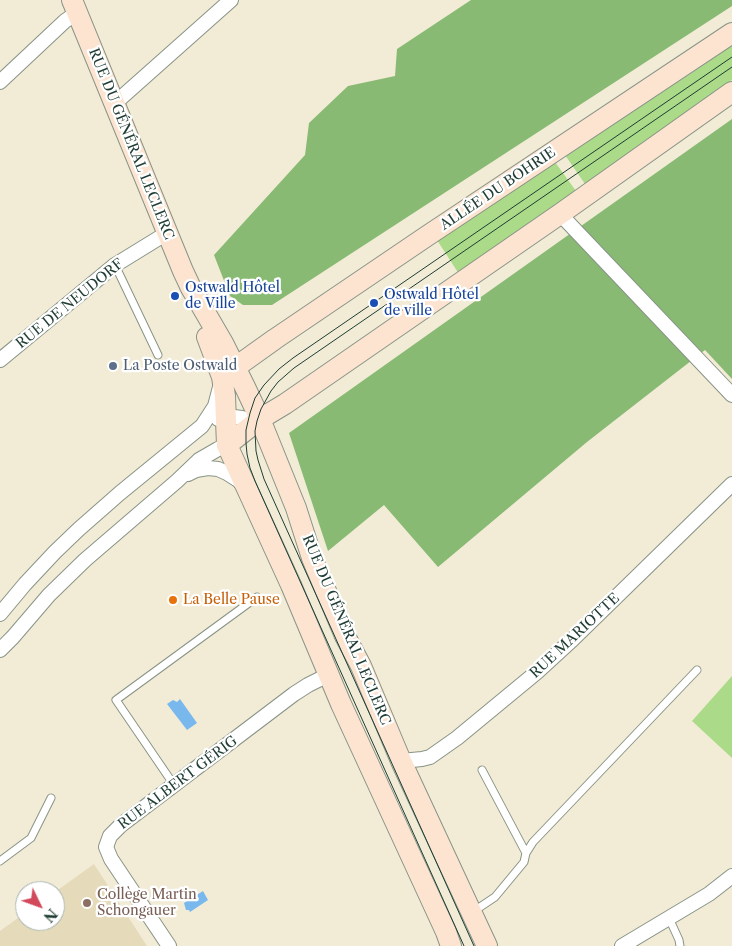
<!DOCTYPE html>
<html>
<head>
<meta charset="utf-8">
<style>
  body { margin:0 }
  #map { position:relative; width:732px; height:946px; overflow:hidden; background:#f2ecd7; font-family:"Libre Caslon Text",serif }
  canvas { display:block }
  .north { position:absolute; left:15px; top:881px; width:50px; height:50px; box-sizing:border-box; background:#fff; border:1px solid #a5b1ae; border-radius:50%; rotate:132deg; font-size:14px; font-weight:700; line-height:20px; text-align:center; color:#1f3d34 }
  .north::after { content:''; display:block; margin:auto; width:18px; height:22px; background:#d1495b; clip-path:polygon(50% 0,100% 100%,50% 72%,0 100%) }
</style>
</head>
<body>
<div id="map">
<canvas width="732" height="946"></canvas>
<div class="north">N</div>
</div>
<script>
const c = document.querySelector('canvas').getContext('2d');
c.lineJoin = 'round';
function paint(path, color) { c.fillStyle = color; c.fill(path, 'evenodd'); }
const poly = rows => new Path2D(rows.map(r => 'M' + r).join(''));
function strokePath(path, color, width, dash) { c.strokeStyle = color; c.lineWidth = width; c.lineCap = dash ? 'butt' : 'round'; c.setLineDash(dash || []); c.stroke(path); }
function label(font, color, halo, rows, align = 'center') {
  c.font = font + ' "Libre Caslon Text",serif'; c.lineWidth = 4.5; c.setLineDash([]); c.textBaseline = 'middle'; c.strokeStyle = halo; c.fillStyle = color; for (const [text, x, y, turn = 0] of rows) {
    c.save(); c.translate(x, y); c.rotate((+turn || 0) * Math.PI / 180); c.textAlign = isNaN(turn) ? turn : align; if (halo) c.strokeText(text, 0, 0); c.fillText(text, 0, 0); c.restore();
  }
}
paint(poly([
  [94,864,147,946,0,946,0,931,25,913,25,921,55,921,55,892]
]), '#e5dbba');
paint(poly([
  [732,45,732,80,585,184,565,155,687,76],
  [555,162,576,191,459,274,437,240],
  [732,676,732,758,692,721]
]), '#abda88');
paint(poly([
  [471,0,732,0,732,6,272,305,243,305,230,296,214,255,305,155,309,123,348,86,395,76,397,49],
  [732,119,732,379,705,350,587,442,438,567,384,505,328,551,289,433]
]), '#88ba74');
paint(poly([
  [180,699,197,723,187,730,167,704,173,700,177,702],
  [203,891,208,900,190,912,189,910,186,910,184,903]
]), '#79b8ed');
const service = poly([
  [115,265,158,355],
  [482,770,526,853],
  [174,785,116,700,257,597],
  [0,861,31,838,51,798],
  [474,911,495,897,524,862,526,853,533,842,697,670],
  [669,918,679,940,680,946]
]);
const minor = poly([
  [0,82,65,21,78,12],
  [114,104,231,0],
  [560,214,732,395],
  [0,360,115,265,167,233],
  [218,419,234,417,242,418,253,424,258,428],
  [188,474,196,470,208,468,218,469,227,473,238,480,243,485],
  [0,614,25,584,55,552,79,529,120,493,202,426,215,406,220,387],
  [0,650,13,637,49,595,85,560,177,481,199,460,218,449,227,445],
  [401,761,422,759,430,757,457,738,537,672,573,639,732,484],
  [169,946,111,859,106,847,110,836,121,825,294,694,308,685,328,675],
  [622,946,709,894,732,876]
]);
const secondary = poly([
  [72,0,183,271,191,288,223,343,245,387,260,419,296,508,312,558,345,636,361,666,401,761,487,946],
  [207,337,222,377,225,396,227,445,291,585,341,704,446,932,451,946],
  [226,374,275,339,427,236,732,33],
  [227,445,260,419,285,404,560,214,732,92]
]);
strokePath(service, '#889486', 9);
strokePath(minor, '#889486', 16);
strokePath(secondary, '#889486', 22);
strokePath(service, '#fff', 7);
strokePath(minor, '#fff', 14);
strokePath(secondary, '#fde4d1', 20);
strokePath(poly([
  [464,946,255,481,250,468,247,454,246,443,246,430,250,413,255,398,264,385,279,369,293,358,732,57],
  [474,946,264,479,258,460,256,451,255,431,257,421,261,409,271,391,278,382,294,368,732,67]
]), '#1f3d34', 1);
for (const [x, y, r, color] of [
  [175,296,5,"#1a4fb4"],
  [374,303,5,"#1a4fb4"],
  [113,366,5,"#5c6f8a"],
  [173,600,5,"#e8710a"],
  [87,903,5,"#8d6e63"]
]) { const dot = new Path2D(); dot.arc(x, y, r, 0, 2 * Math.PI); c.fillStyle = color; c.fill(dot); strokePath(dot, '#fff', 2); }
label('14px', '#1f3d34', '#fff', [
  ["RUE DU GÉNÉRAL LECLERC",131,144,68],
  ["ALLÉE DU BOHRIE",498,189,-34],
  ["RUE DE NEUDORF",70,304,-39],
  ["RUE DU GÉNÉRAL LECLERC",346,630,67],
  ["RUE MARIOTTE",575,636,-43],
  ["RUE ALBERT GÉRIG",178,783,-37]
]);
label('14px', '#164399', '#fff', [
  ["Ostwald Hôtel",185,288],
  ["de Ville",185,304],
  ["Ostwald Hôtel",384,295],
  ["de ville",384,311]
], 'left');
label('14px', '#4e5e75', '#fff', [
  ["La Poste Ostwald",123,366]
], 'left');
label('14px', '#c56008', '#fff', [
  ["La Belle Pause",183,600]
], 'left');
label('14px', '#785e54', '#fff', [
  ["Collège Martin",97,895],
  ["Schongauer",97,911]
], 'left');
</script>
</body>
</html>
